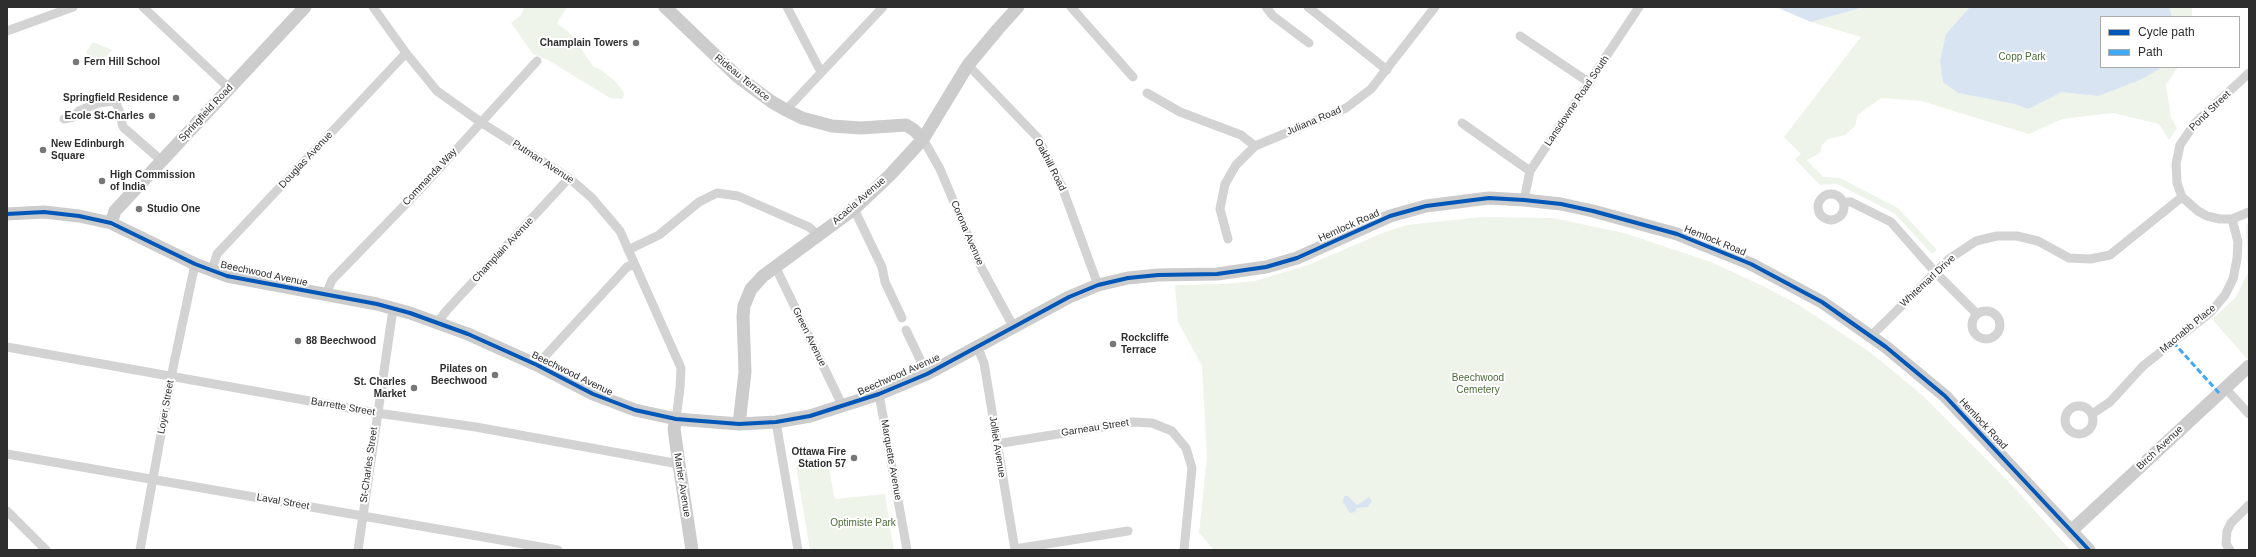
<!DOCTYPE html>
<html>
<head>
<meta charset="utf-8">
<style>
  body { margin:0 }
  #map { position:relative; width:2256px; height:557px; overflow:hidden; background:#fff; font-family:Helvetica,sans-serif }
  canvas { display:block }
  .frame { position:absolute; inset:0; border:8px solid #2e2e2e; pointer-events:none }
  .legend { position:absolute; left:2100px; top:16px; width:140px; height:52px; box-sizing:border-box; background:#fff; border:1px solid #ababab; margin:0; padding:5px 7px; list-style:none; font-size:12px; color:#2e2e2e }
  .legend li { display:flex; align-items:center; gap:8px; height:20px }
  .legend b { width:20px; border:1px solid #ababab }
</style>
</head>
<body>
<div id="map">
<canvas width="2256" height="557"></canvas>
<div class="frame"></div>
<ul class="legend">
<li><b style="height:5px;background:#0057b8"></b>Cycle path</li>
<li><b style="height:5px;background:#3fa9f5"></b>Path</li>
</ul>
</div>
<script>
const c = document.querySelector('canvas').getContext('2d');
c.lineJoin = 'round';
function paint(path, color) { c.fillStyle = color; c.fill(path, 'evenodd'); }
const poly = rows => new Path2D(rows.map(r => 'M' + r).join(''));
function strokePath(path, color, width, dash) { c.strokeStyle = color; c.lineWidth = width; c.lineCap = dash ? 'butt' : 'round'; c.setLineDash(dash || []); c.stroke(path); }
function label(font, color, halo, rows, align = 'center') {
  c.font = font + ' Helvetica,sans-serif'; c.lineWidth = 4; c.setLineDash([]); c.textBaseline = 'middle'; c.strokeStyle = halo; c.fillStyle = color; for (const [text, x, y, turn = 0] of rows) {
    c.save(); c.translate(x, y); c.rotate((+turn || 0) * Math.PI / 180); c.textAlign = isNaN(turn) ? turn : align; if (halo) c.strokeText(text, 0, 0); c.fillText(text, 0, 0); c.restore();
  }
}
paint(poly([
  [525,7,567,7,557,23,571,34,593,66,601,70,615,81,623,91,624,95,622,99,610,98,548,60,533,54,511,23,520,16],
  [1864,7,2192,7,2192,17,2101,17,2101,67,2178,67,2166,85,2171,117,2177,128,2169,140,2159,124,2113,113,2062,119,2029,134,1921,101,1881,98,1858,115,1855,126,1845,135,1828,139,1822,145,1820,153,1807,160,1823,177,1840,178,1898,208,1937,250,1932,254,1894,213,1837,184,1820,185,1795,159,1801,154,1784,137,1861,37,1811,22],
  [93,42,112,50,97,66,91,63,86,52],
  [1481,217,1553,218,1624,233,1711,262,1763,286,1799,305,1870,352,1922,395,2011,484,2070,550,1214,550,1199,533,1207,458,1202,366,1178,322,1175,285,1223,284,1255,281,1308,265,1385,232,1407,225],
  [2249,223,2249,357,2247,359,2212,319,2235,298,2248,273,2246,225],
  [828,464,835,499,885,494,894,550,810,550,796,467]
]), '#eff4eb');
paint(poly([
  [1776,7,1864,7,1811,22],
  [1970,7,2169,7,2172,17,2101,17,2101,67,2163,67,2140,80,2098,96,2062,92,2028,109,2015,104,1958,93,1943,82,1940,61,1946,34],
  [1344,496,1348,496,1357,505,1369,497,1372,501,1368,507,1357,508,1355,512,1350,513,1343,502]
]), '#d8e4f2');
strokePath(poly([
  [143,7,229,88],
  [373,7,406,53,437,91,482,123,569,178,592,198,620,231,681,368,680,388,676,419],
  [787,7,821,72],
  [1071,7,1133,77],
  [1266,7,1273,16,1309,43],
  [1308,7,1387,70],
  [7,31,73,7],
  [1520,36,1590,83],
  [968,65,1038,138,1062,187,1098,285],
  [2249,73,2195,123,2180,145,2176,164,2177,183,2182,197,2198,211,2207,216,2220,219,2232,219,2249,212],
  [1147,93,1180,112,1241,135,1255,146],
  [786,110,883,7],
  [64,119,74,117,79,111,98,103,115,101,119,110,123,127,162,161],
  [1462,123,1530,171],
  [923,139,940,169,982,269,1013,326],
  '1818 207a13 13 0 1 1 26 0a13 13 0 1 1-26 0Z',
  [1524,200,1530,171,1639,7],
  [1843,202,1851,202,1891,222,1936,273,1977,314],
  [854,209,882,267,885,282,902,318],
  [1228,239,1220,209,1225,184,1236,165,1255,146,1346,108,1371,89,1435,7],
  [628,250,659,235,699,202,717,193,738,196,809,227,818,235],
  [775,266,843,407],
  [212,270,217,254,406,53],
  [326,294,332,280,426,183,537,61],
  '1972 325a14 14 0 1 1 28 0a14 14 0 1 1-28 0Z',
  [437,323,447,310,569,178],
  [906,330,927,374],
  [1871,336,1949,259,1976,241,1997,236,2017,236,2038,241,2069,258,2090,259,2110,255,2182,197],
  [977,346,984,363,1015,550],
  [7,347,377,413,476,427,679,464],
  [537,365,627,267,634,264],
  [2225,388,2249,414],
  [879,394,907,550],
  '2065 420a14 14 0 1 1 28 0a14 14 0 1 1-28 0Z',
  [2092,414,2110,402,2143,366,2211,312,2225,295,2233,279,2237,259,2238,242,2232,219],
  [776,422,798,550],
  [996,444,1133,422,1152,423,1172,431,1186,448,1192,468,1184,550],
  [7,454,558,550],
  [7,511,46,550],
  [1015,549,1128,531],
  [140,550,173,368,195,264],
  [358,550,393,309],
  [2230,550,2226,544,2227,531,2231,523,2249,505]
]), '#d3d3d3', 9);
strokePath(poly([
  [665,7,738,77,772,102,786,110,802,118,832,126,861,128,906,125,914,130,923,139],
  [7,214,44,212,79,216,111,223,195,264,227,276,377,304,410,313,468,334,537,365,593,394,635,410,676,419,739,424,776,422,810,416,879,394,927,374,1069,297,1098,285,1128,278,1158,275,1217,274,1266,267,1297,258,1390,216,1426,206,1489,198,1524,200,1561,204,1593,211,1677,234,1751,264,1822,302,1886,347,1945,396,2089,550],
  [111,223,115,211,305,7],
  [676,419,674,429,679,464,692,550],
  [739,424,745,372,743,316,744,306,751,289,763,276,854,209,890,175,923,139,968,65,998,29,1018,7],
  [2071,531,2249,366]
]), '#ccc', 13);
strokePath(poly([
  [2173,342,2219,393]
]), '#3fa9f5', 3, [6, 3]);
strokePath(poly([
  [7,214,44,212,79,216,111,223,195,264,227,276,377,304,410,313,468,334,537,365,593,394,635,410,676,419,739,424,776,422,810,416,879,394,927,374,1069,297,1098,285,1128,278,1158,275,1217,274,1266,267,1297,258,1390,216,1426,206,1489,198,1524,200,1561,204,1593,211,1677,234,1751,264,1822,302,1886,347,1945,396,2089,550]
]), '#0057b8', 4);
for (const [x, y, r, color] of [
  [636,43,4,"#777"],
  [76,62,4,"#777"],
  [176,98,4,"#777"],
  [152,116,4,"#777"],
  [43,150,4,"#777"],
  [102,181,4,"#777"],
  [139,209,4,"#777"],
  [298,341,4,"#777"],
  [1113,344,4,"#777"],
  [495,375,4,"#777"],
  [414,388,4,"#777"],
  [854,458,4,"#777"]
]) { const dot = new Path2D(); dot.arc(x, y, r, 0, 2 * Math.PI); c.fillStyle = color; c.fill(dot); strokePath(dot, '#fff', 1.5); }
label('bold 10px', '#2e2e2e', '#fff', [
  ["Champlain Towers",628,43],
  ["Fern Hill School",84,62,"left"],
  ["Springfield Residence",168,98],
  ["Ecole St-Charles",144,116],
  ["New Edinburgh",51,144,"left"],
  ["Square",51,156,"left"],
  ["High Commission",110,175,"left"],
  ["of India",110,187,"left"],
  ["Studio One",147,209,"left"],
  ["Rockcliffe",1121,338,"left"],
  ["Terrace",1121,350,"left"],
  ["88 Beechwood",306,341,"left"],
  ["Pilates on",487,369],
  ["Beechwood",487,381],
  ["St. Charles",406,382],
  ["Market",406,394],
  ["Ottawa Fire",846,452],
  ["Station 57",846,464]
], 'right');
label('10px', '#4c6a3a', '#fff', [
  ["Copp Park",2022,57],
  ["Beechwood",1478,378],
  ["Cemetery",1478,390],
  ["Optimiste Park",863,523]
]);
label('10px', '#2e2e2e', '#fff', [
  ["Rideau Terrace",742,78,39],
  ["Lansdowne Road South",1577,101,-56],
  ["Pond Street",2210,111,-44],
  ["Springfield Road",206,113,-47],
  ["Juliana Road",1314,121,-23],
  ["Douglas Avenue",306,160,-47],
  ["Putman Avenue",543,162,33],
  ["Oakhill Road",1050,165,63],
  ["Commanda Way",430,177,-47],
  ["Acacia Avenue",859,201,-41],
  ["Hemlock Road",1349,226,-24],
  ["Corona Avenue",967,233,67],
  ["Hemlock Road",1715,241,22],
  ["Champlain Avenue",503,250,-47],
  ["Beechwood Avenue",264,274,12],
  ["Whitemarl Drive",1928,281,-43],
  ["Macnabb Place",2188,329,-40],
  ["Green Avenue",809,337,64],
  ["Beechwood Avenue",572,374,26],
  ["Beechwood Avenue",899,375,-24],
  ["Loyer Street",166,407,-80],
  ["Barrette Street",343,407,10],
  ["Hemlock Road",1983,424,47],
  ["Garneau Street",1095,428,-9],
  ["Jolliet Avenue",997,447,81],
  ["Birch Avenue",2160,448,-43],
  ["Marquette Avenue",891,460,80],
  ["St-Charles Street",369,465,-82],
  ["Marier Avenue",682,485,81],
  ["Laval Street",283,502,10]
]);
</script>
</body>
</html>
